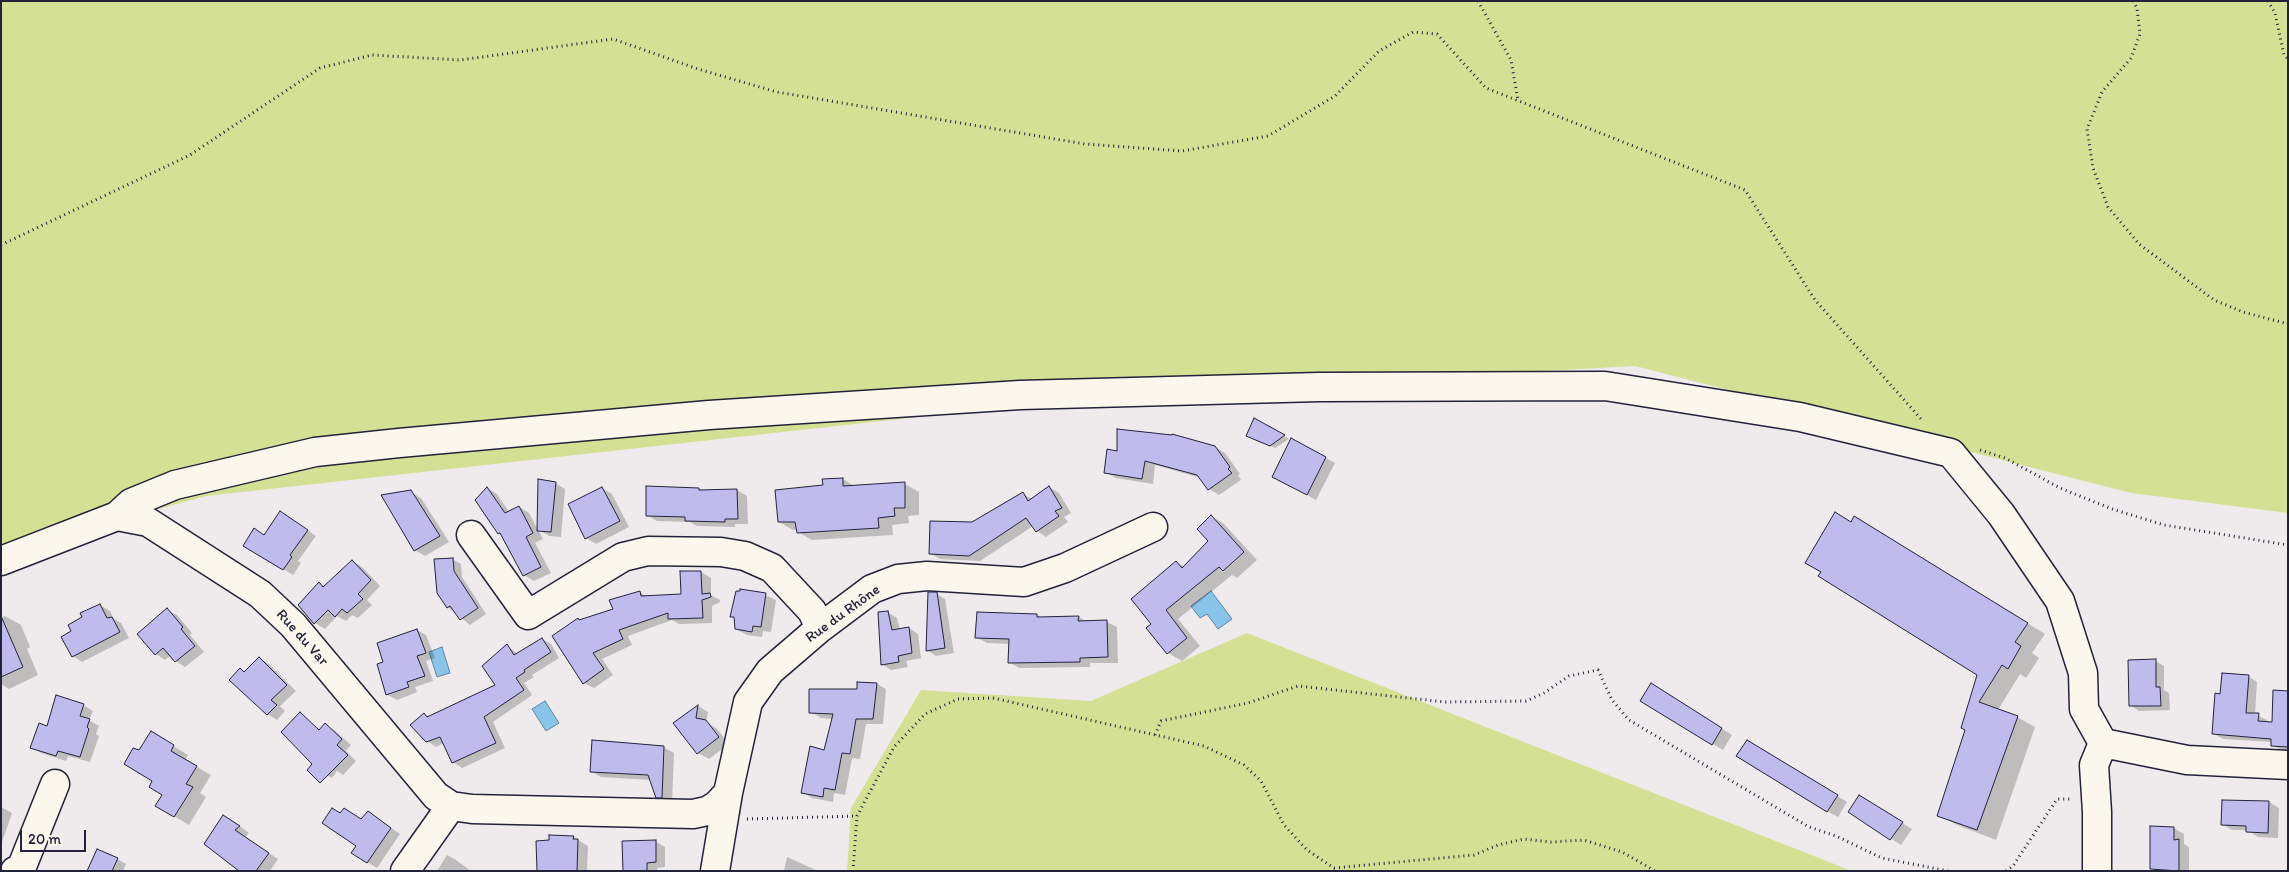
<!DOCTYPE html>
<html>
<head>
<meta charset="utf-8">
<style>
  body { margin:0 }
  #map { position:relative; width:2289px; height:872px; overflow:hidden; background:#efebec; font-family:Itim,sans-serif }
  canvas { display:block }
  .frame { position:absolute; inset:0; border:2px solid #22223b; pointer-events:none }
  .scale { position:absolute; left:20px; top:830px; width:66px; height:22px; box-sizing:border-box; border:2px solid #22223b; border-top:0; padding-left:6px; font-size:15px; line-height:18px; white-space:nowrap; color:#22223b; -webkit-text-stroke:4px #fbf7ec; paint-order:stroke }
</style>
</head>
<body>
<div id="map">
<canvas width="2289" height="872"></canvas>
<div class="frame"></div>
<div class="scale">20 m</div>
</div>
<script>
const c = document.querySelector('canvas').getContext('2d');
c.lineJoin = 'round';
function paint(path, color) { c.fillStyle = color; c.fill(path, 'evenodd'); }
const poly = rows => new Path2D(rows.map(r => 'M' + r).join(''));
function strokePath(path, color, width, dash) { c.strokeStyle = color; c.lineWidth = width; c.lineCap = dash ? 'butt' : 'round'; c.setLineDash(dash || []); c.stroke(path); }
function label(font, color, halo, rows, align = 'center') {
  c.font = font + ' Itim,sans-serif'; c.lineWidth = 4.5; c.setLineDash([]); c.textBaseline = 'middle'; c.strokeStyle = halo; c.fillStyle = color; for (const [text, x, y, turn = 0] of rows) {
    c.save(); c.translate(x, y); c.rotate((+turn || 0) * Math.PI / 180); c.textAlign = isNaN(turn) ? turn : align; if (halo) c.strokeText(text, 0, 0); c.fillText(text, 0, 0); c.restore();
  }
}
paint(poly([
  [1,1,2288,1,2288,513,2131,493,1635,366,1125,394,206,496,1,552],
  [1247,633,1852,871,847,871,851,808,921,690,1091,701]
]), '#d4e093');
const water = poly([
  [1211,591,1232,619,1218,629,1207,614,1200,618,1191,606,1211,591],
  [442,647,450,673,437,677,429,652,442,647],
  [545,701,559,723,546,731,532,709,545,701]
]);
paint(water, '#89c5e8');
strokePath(water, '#6084a3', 1);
paint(poly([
  [1255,420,1289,439,1275,448,1252,438],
  [1292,440,1335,463,1316,500,1274,476],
  [1215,447,1225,453,1240,474,1238,475,1241,480,1219,495,1209,489,1201,478,1155,465,1153,484,1116,478,1105,472,1118,452],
  [843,479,856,487,905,484,919,492,919,515,908,516,909,523,892,525,893,535,812,540,798,532,797,530,793,530,779,522,824,486,824,481],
  [555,483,565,489,561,537,549,536,539,530],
  [648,487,699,489,703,491,737,490,747,496,748,524,735,524,735,527,697,526,690,522,657,521,647,515],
  [1049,487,1059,493,1071,513,1064,517,1068,522,1046,537,1037,531,1033,526,980,561,940,559,930,553,1023,494,1032,499],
  [487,488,497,494,509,512,519,507,529,513,543,539,535,543,551,573,534,581,524,575,503,536,499,533],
  [602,488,612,494,629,527,596,544,586,538],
  [411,492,421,498,449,542,425,556,415,550],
  [1211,516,1224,524,1257,560,1237,578,1232,575,1178,619,1200,646,1182,661,1168,653,1153,624,1176,562,1184,567,1209,541],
  [289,518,316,536,298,561,301,563,293,575,245,545,264,536],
  [1852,523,1872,528,2045,634,2032,653,2039,658,2026,678,2020,674,1998,710,2017,717,2035,727,1996,840,1957,825,1939,815,1966,730,1979,675],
  [452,559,461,564,462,577,486,614,470,625,448,607,438,593],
  [352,561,362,567,380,586,367,600,372,605,358,618,352,615,346,621,337,616,325,629,315,623,319,584,325,587],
  [701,572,711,578,711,595,720,600,720,602,712,606,712,623,679,624,672,620,628,636,632,645,602,659,613,675,594,688,584,683,580,621,614,610,640,592,647,597,682,596,681,573],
  [936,594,945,599,954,653,936,656,927,650],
  [765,595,776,600,771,632,763,631,762,637,747,635,736,629,736,618,732,616],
  [100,605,110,611,114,619,121,623,129,638,82,662,73,656,72,632],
  [167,610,177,615,192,633,190,635,204,652,185,667,176,661,171,655,165,660,156,654],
  [887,612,897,618,900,630,909,628,918,634,921,658,906,661,908,667,891,670,882,664],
  [1037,615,1042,618,1079,617,1087,622,1107,622,1117,627,1118,663,1090,663,1090,667,1019,668,1009,662,1010,644,987,643,976,637],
  [5,616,21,625,30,647,27,649,38,675,9,689,1,684,1,618],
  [417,630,426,635,435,658,426,661,433,681,415,687,417,692,397,700,388,695,378,665,385,662],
  [542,639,551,644,559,658,532,675,534,677,524,683,532,695,493,722,505,748,462,768,453,762,444,743,436,747,427,741,424,715,429,718,496,685,507,646,518,654],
  [259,659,269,664,296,691,280,706,285,711,277,720,267,714,241,669,245,672],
  [2155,661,2164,666,2164,690,2169,693,2170,710,2139,711,2130,705],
  [2248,676,2257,682,2255,714,2267,720,2267,723,2288,724,2288,751,2281,750,2272,745,2272,742,2223,739,2214,734,2221,695],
  [877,684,886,689,883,724,866,724,860,759,852,758,845,795,834,793,833,802,812,798,802,792,825,751,834,719,821,718,811,712],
  [1661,691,1732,735,1723,750,1641,701],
  [83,705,93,711,89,720,99,726,96,734,99,736,90,762,68,756,66,761,41,753,32,747],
  [698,706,708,712,706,722,716,728,729,744,709,759,698,753,675,723],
  [300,714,320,730,325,724,334,730,351,745,346,751,356,761,343,775,337,771,332,778,323,773],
  [165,741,188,755,185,760,211,775,200,793,206,797,189,825,157,806,164,795,154,781],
  [663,747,674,753,672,803,668,803,657,797,651,780,601,777,591,771],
  [1757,747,1847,802,1838,817,1827,811],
  [1869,802,1912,829,1901,845,1850,812],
  [2269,802,2279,808,2278,838,2258,837,2247,830,2232,830,2222,824],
  [1,807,12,813,2,842,1,842],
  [369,813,400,834,377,868,367,862,341,815,362,820],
  [234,822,249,833,245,837,278,859,270,871,241,871,206,844],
  [2174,828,2184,834,2184,844,2189,847,2189,871,2157,871,2152,868],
  [573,837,588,846,587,871,538,871],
  [655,841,665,847,665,867,657,868,657,871,624,871],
  [447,855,456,860,471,871,437,871],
  [787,857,818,871,784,871],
  [117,859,126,864,123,871,88,871]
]), '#0003');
const building = poly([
  [1254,418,1285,435,1270,446,1246,436,1254,418],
  [1117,429,1172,435,1172,434,1215,446,1230,467,1228,469,1232,473,1208,490,1197,475,1145,461,1142,479,1104,473,1107,449,1117,451,1117,429],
  [1291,438,1326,457,1307,495,1272,477,1291,438],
  [843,478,843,486,905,482,905,508,894,508,895,516,878,518,879,528,797,533,795,522,778,522,775,490,823,485,822,479,843,478],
  [538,479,556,482,551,532,537,531,538,479],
  [646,486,699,488,699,490,737,489,738,519,725,519,725,522,685,521,685,517,646,516,646,486],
  [1049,486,1062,508,1055,511,1059,516,1036,532,1026,518,969,556,929,554,930,521,972,522,1023,492,1028,501,1049,486],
  [487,487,505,513,519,506,533,533,526,537,541,567,523,576,500,533,498,534,475,500,487,487],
  [602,487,620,521,585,539,568,504,602,487],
  [411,490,440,536,414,551,381,495,411,490],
  [280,511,308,530,290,555,292,557,283,570,243,546,254,528,264,535,280,511],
  [1835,512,1851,522,1854,516,2028,623,2015,642,2021,646,2008,669,2002,665,1979,702,2018,716,1977,830,1937,816,1965,730,1961,728,1977,675,1818,576,1821,572,1805,563,1835,512],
  [1211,515,1244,552,1223,571,1219,567,1166,610,1187,638,1167,654,1146,628,1151,624,1131,599,1176,561,1182,568,1208,541,1197,529,1211,515],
  [453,558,454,571,478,608,460,620,450,606,447,608,437,593,434,559,453,558],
  [352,560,371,580,358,594,363,599,347,613,342,609,335,617,328,610,314,624,298,605,319,582,323,587,352,560],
  [680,571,701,571,702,594,710,593,711,597,702,600,703,618,668,619,668,613,619,630,623,639,593,653,604,669,583,684,552,636,578,618,579,620,613,609,609,600,640,591,641,596,681,594,680,571],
  [740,589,766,593,761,627,753,626,752,632,735,629,734,617,730,617,736,591,740,591,740,589],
  [928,592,937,592,945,648,926,651,928,592],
  [100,604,107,618,112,617,120,632,72,657,61,637,71,631,68,625,82,617,80,613,100,604],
  [167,608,183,627,181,629,195,646,175,662,163,648,155,655,137,634,167,608],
  [888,611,892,630,909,627,912,653,898,656,899,662,881,665,878,612,888,611],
  [977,612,1037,614,1037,617,1079,616,1078,621,1107,620,1108,657,1080,658,1080,662,1008,663,1009,639,975,638,977,612],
  [1,616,23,667,1,677,1,616],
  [417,629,426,653,417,656,425,676,407,682,409,687,386,695,377,664,383,662,377,643,417,629],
  [542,638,551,652,524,670,525,672,516,678,524,690,484,717,496,743,452,763,440,737,426,742,410,725,424,713,427,717,495,685,482,666,507,644,514,655,542,638],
  [259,657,287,685,271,700,277,705,267,715,229,680,240,668,244,672,259,657],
  [2156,659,2156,687,2160,687,2161,706,2129,706,2128,660,2156,659],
  [2222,673,2249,675,2246,713,2259,713,2258,721,2272,722,2273,690,2288,691,2288,747,2271,746,2271,739,2212,734,2215,693,2220,694,2222,673],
  [857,682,877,683,873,719,856,719,850,754,842,753,835,790,824,788,823,797,801,793,810,746,824,750,833,714,809,713,809,689,857,689,857,682],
  [1651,683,1722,728,1712,745,1640,701,1651,683],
  [56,695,84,704,80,716,90,719,87,727,89,729,80,757,58,751,56,756,30,748,39,723,47,726,56,695],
  [698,705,696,718,706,720,719,737,697,754,673,723,698,705],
  [300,712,319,730,325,723,342,739,337,745,348,755,320,783,307,770,312,764,281,732,300,712],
  [151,731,174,745,171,751,197,766,186,784,193,787,174,817,155,806,162,795,149,787,152,781,124,764,133,748,139,750,151,731],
  [592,740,664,746,662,798,656,798,648,775,590,772,592,740],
  [1747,740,1838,795,1827,812,1736,756,1747,740],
  [1859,795,1903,822,1890,840,1848,812,1859,795],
  [2222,800,2269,801,2268,833,2246,832,2246,826,2221,825,2222,800],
  [332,808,340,813,344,808,361,819,368,811,391,828,367,863,351,853,356,846,322,823,332,808],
  [223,815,240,826,235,830,269,853,256,871,239,871,204,844,223,815],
  [2150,826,2174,827,2174,840,2179,839,2179,871,2150,869,2150,826],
  [549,835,574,836,573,839,578,839,577,871,537,871,536,841,549,840,549,835],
  [656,840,656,862,647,863,647,871,623,871,622,841,656,840],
  [97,849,118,858,112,871,87,871,97,849]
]);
paint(building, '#bfbbed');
strokePath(building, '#22223b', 1);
const minor = poly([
  [117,516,148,522,260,594,293,625,436,796,451,806,472,809,693,814,707,811,717,805,728,793],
  [471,535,528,615,623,557,648,551,721,552,745,556,772,568,812,611,820,628],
  [1,561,117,516,131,503,175,485,315,452,399,443,709,415,1020,395,1319,387,1605,386,1800,417,1951,453,2001,514,2060,601,2083,673,2084,709,2103,743],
  [2103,743,2187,760,2288,765],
  [15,871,21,869,55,784],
  [405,871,451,806],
  [715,871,728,793,748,702,770,671,820,628,872,589,898,579,927,576,1024,582,1065,568,1153,527],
  [2097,871,2097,812,2094,765,2103,743]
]);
strokePath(minor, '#22223b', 31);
strokePath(poly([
  [1478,1,1511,60,1518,100],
  [2133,1,2137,8,2140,34,2131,58,2102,92,2087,129,2093,168,2108,207,2139,244,2214,300,2243,312,2288,324],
  [2268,1,2275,13,2284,55,2288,59],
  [1,245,190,155,320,68,372,55,460,60,613,39,698,69,777,92,1085,144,1182,151,1268,136,1335,96,1379,51,1413,32,1437,34,1486,88,1745,190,1815,300,1922,420],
  [1980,450,2005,458,2060,488,2112,509,2164,525,2288,545],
  [1155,735,1161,721,1248,703,1298,686,1445,702,1526,701,1544,693,1569,676,1598,670,1612,700,1629,720,1809,827,1836,836,1882,858,1948,871],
  [747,819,857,816],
  [853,871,857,816,894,747,925,714,958,699,993,698,1204,746,1244,765,1261,781,1284,825,1307,850,1334,868,1474,855,1498,845,1524,839,1551,842,1584,840,1622,852,1655,871],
  [2006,871,2013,866,2057,799,2073,799]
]), '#22223b', 3, [1, 4]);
strokePath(minor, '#fbf7ec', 28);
label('15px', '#22223b', '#fbf7ec', [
  ["Rue du Rhône",843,614,-36],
  ["Rue du Var",302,638,48]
]);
</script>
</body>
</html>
